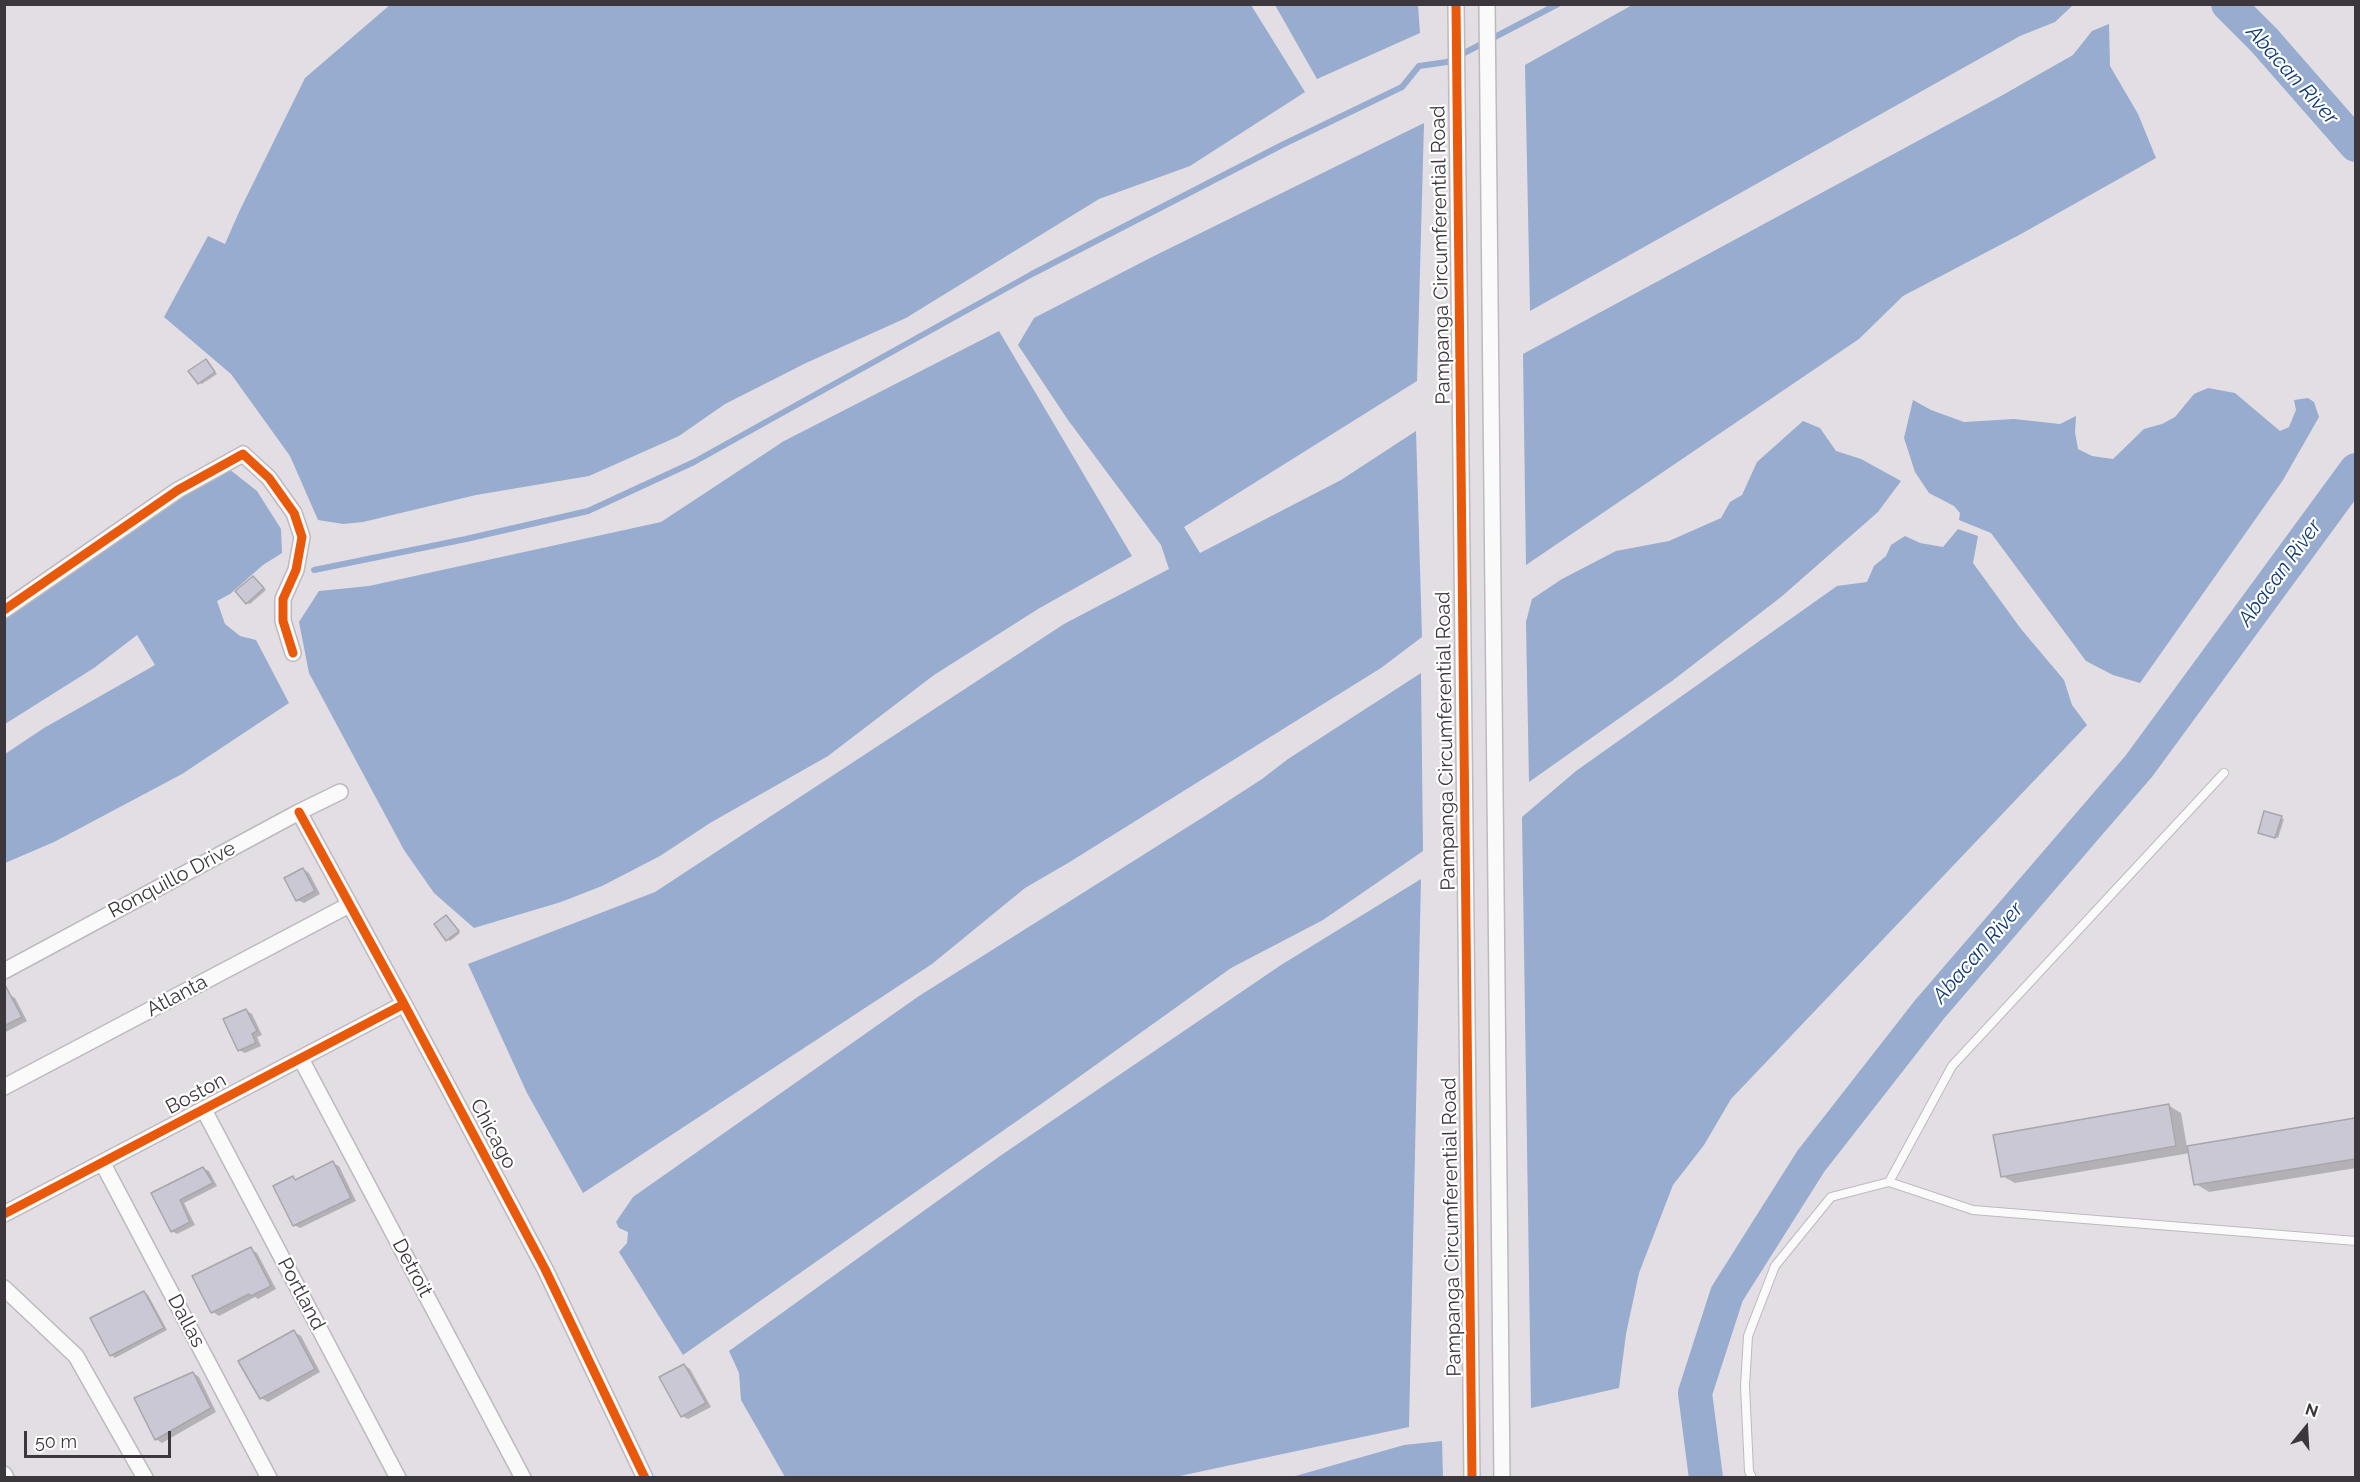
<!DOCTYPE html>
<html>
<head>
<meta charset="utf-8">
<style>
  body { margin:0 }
  #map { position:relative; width:2360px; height:1482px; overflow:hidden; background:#e2dee4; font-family:Raleway,sans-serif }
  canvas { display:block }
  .frame { position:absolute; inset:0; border:6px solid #3b373d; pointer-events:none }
  .north { position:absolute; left:2276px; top:1398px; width:60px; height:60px; -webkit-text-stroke:4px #fff; paint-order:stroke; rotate:18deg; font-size:16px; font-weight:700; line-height:24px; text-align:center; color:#3b373d }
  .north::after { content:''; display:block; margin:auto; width:21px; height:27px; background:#3b373d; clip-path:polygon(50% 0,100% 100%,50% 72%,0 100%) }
  .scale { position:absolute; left:24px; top:1431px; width:147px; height:27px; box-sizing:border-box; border:3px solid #3b373d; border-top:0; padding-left:8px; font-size:18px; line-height:21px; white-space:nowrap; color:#3b373d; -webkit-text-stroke:4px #fff; paint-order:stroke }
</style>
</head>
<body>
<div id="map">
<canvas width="2360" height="1482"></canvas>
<div class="frame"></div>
<div class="north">N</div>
<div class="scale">50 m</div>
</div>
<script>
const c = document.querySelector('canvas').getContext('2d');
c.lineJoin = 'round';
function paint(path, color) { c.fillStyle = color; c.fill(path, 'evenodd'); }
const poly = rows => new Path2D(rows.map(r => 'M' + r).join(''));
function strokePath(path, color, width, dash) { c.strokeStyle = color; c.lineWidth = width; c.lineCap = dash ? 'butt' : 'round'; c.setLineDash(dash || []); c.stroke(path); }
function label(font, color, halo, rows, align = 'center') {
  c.font = font + ' Raleway,sans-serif'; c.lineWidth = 4.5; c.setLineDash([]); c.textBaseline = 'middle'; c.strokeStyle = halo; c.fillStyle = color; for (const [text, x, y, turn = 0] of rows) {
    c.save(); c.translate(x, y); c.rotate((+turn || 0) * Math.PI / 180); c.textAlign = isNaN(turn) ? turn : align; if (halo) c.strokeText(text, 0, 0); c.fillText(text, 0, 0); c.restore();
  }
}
paint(poly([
  [391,4,1251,5,1305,92,1190,166,1099,199,906,318,806,363,725,404,679,436,589,476,476,495,363,522,343,524,318,520,290,456,231,374,164,317,208,236,225,244,239,212,305,78],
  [1634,4,2073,4,2073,5,2055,22,2020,36,1530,311,1525,65],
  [1275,5,1418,5,1420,33,1317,79],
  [2109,24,2110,66,2138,114,2156,158,2021,234,1903,296,1859,339,1526,565,1523,354,2001,96,2073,55,2092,31],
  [1424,123,1417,381,1184,527,1200,553,1341,480,1416,431,1422,637,1381,668,1068,863,1025,888,932,964,583,1193,527,1093,468,964,655,892,1064,624,1169,569,1161,545,1068,420,1018,345,1034,318,1152,257],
  [999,331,1132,556,1038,609,934,675,828,756,710,823,660,856,602,886,561,902,474,928,434,893,404,850,309,673,299,622,319,591,369,586,661,522,784,441],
  [2208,388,2235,393,2280,431,2289,427,2296,410,2294,400,2308,398,2314,402,2319,417,2283,480,2140,683,2113,675,2086,661,1991,533,1959,520,1960,513,1954,506,1929,493,1915,472,1904,438,1913,400,1931,410,1964,422,2014,419,2060,424,2076,416,2075,432,2078,449,2092,456,2113,459,2144,429,2162,424,2175,417,2194,394],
  [1803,421,1820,428,1836,451,1861,459,1901,481,1878,512,1781,597,1672,681,1529,782,1526,622,1532,599,1562,579,1616,551,1669,541,1721,518,1730,502,1742,495,1757,462],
  [229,469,257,491,281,529,282,553,263,565,230,594,217,601,225,624,240,636,256,640,289,703,182,774,54,842,5,863,5,754,44,728,155,665,137,635,94,668,5,724,5,618,132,527],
  [1958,529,1978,536,1973,563,2021,629,2064,680,2072,705,2087,725,1731,1099,1704,1145,1673,1185,1639,1273,1626,1334,1619,1388,1531,1408,1522,817,1576,771,1837,586,1867,582,1874,566,1886,556,1891,545,1905,536,1920,543,1943,547],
  [1421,673,1423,851,1323,920,1231,968,1044,1102,683,1355,619,1252,627,1243,628,1232,619,1228,616,1222,633,1197,919,996,1205,816,1262,779,1288,759],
  [1421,879,1409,1427,1175,1477,785,1477,741,1400,739,1373,729,1351,1000,1156,1281,965],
  [1442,1441,1443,1477,1292,1477,1404,1445]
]), '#97acce');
paint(poly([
  [206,361,217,374,202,384,199,383],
  [256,579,266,590,250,604,247,603],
  [2265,813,2284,819,2278,838,2262,833],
  [303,869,309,873,320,894,304,903,297,900],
  [447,916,460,933,450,941,447,939],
  [9,994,15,998,27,1021,4,1033,4,997],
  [246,1010,252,1014,262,1035,257,1037,261,1046,245,1053,239,1050],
  [2168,1105,2181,1113,2187,1147,2356,1119,2356,1168,2209,1192,2196,1184,2190,1153,2015,1183,2002,1176],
  [332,1163,339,1166,356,1201,300,1228,294,1225,293,1178,297,1180],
  [203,1168,209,1171,217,1186,184,1203,195,1225,177,1234,172,1231,153,1193],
  [251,1249,257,1253,276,1289,258,1299,255,1297,219,1316,213,1312],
  [144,1292,148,1295,167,1330,115,1358,111,1355],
  [294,1332,301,1336,320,1372,268,1402,261,1398,241,1361],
  [684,1365,690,1369,711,1407,688,1419,682,1416],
  [193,1373,199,1377,216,1412,162,1443,156,1439]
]), '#0003');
strokePath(poly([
  [314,570,466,539,588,511,694,462,1032,274,1282,145,1402,87,1419,66,1447,62,1558,4]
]), '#97acce', 6);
strokePath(poly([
  [2228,4,2264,40,2356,145],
  [1706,1478,1695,1393,1727,1294,1811,1161,1929,1010,2139,766,2356,470]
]), '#97acce', 34);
const building = poly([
  [206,359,215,372,198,384,188,371,206,359],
  [253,576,264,588,246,604,235,591,253,576],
  [2264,811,2282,816,2275,838,2258,833,2264,811],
  [303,868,315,891,296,901,284,878,303,868],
  [446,915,459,931,446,941,434,924,446,915],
  [4,983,22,1017,4,1026,4,983],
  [246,1009,257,1031,252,1034,256,1043,238,1051,223,1019,246,1009],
  [2169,1104,2176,1146,2001,1177,1993,1135,2169,1104],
  [2355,1118,2355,1159,2194,1185,2187,1146,2355,1118],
  [333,1161,351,1198,293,1226,273,1186,293,1176,295,1180,333,1161],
  [203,1167,213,1183,180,1200,190,1222,171,1232,151,1193,203,1167],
  [251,1247,271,1286,251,1296,249,1294,211,1313,192,1276,251,1247],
  [144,1291,164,1328,110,1356,90,1318,144,1291],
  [294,1330,315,1369,260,1399,238,1361,294,1330],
  [684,1364,706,1403,681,1417,659,1377,684,1364],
  [193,1372,211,1408,155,1440,134,1398,193,1372]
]);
paint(building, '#cac8d5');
strokePath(building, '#a8a6ab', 1.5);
const lane = poly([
  [1889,1182,1973,1210,2356,1241],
  [1752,1478,1749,1471,1745,1386,1748,1336,1775,1266,1831,1197,1889,1182,1952,1066,2224,773]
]);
const street = poly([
  [1456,4,1472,1478],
  [1487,4,1502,1478],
  [4,610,178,490,243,454,269,478,294,513,302,537,296,570,283,599,283,621,293,653],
  [299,812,404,1004,545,1269,645,1478],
  [4,971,299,812,340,792],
  [301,1059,523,1478],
  [4,1087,349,905],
  [204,1110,398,1478],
  [103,1164,269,1478],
  [4,1214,404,1004],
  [4,1288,76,1356,145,1478],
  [4,1474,6,1478]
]);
strokePath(lane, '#bdbabf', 10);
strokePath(street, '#bdbabf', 18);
strokePath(lane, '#fbfafb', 8);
strokePath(street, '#fbfafb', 15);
strokePath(poly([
  [1456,4,1472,1478],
  [4,610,178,490,243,454,269,478,294,513,302,537,296,570,283,599,283,621,293,653],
  [299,812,404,1004,545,1269,645,1478],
  [4,1214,404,1004]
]), '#e8590c', 9);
label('20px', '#3b373d', '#fff', [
  ["Pampanga Circumferential Road",1441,255,-91],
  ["Pampanga Circumferential Road",1446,741,-91],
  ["Ronquillo Drive",172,880,-28],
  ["Atlanta",177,996,-28],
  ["Boston",196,1094,-28],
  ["Chicago",493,1134,62],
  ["Pampanga Circumferential Road",1452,1227,-91],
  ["Detroit",412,1268,62],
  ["Portland",301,1294,62],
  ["Dallas",186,1321,62]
]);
label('italic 21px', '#103a73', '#fff', [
  ["Abacan River",2292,75,48],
  ["Abacan River",2280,573,-54],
  ["Abacan River",1978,953,-49]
]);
</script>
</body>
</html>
